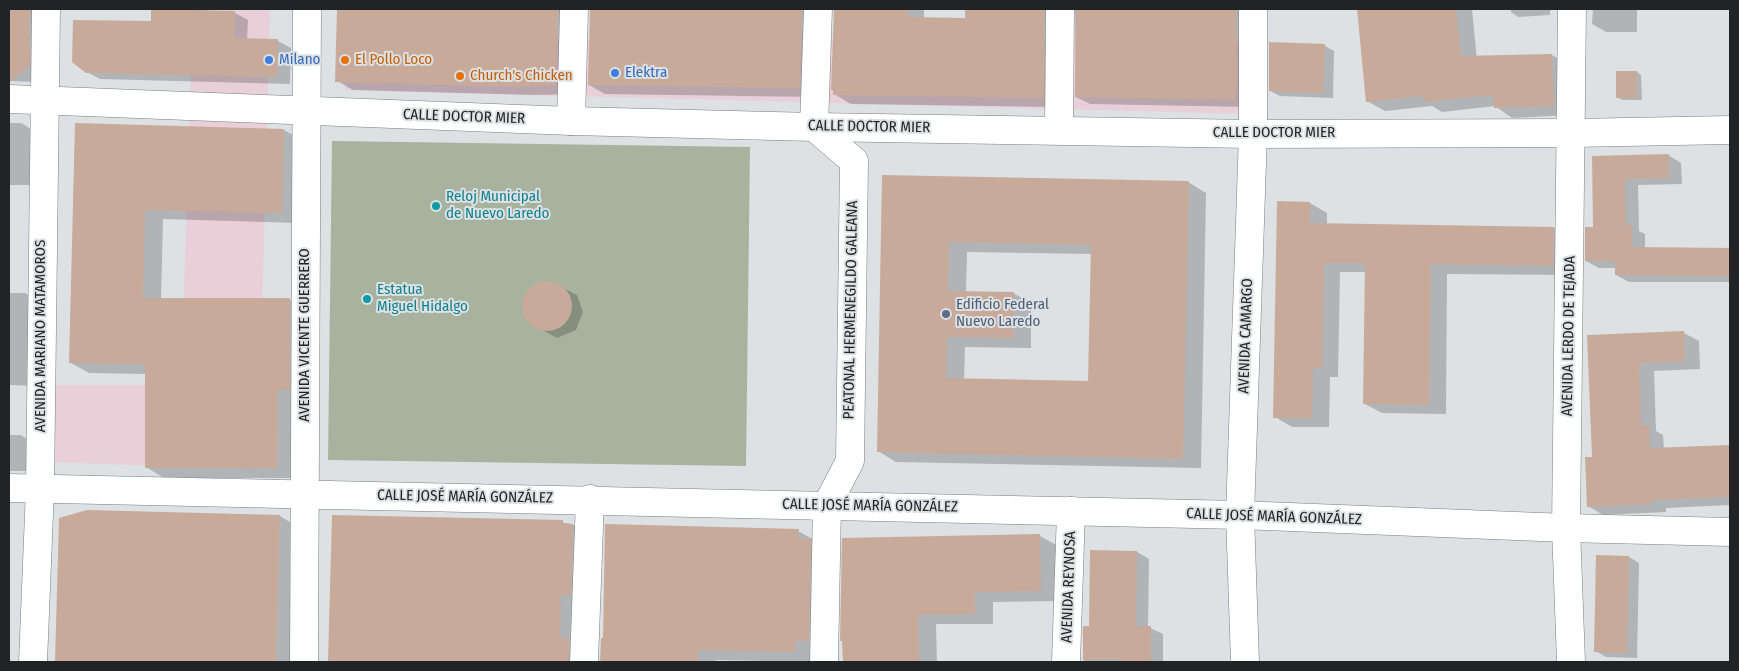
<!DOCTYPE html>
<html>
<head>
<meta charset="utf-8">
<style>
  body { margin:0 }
  #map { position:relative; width:1739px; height:671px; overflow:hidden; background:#dde1e4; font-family:"Fira Sans Condensed",sans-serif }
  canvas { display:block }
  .frame { position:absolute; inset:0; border:10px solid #222324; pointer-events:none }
</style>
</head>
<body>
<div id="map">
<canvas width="1739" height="671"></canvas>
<div class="frame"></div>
</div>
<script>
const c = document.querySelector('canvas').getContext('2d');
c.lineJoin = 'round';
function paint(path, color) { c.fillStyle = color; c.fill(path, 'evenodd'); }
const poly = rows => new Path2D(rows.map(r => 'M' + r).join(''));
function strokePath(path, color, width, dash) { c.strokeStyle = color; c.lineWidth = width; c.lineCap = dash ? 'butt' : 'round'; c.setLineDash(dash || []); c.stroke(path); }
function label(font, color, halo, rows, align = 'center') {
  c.font = font + ' "Fira Sans Condensed",sans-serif'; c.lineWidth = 4; c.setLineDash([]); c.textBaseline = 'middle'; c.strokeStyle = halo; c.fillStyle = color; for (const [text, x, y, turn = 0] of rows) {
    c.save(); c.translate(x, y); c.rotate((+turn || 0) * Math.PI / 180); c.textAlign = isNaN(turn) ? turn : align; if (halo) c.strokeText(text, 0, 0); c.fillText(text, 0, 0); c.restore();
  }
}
paint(poly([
  [193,9,270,9,258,469,46,462,51,385,181,385],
  [346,9,439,9,438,39,1243,44,1247,114,345,90]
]), '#e8cfd8');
paint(poly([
  [332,141,750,147,746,466,328,460]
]), '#a7b39e');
paint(poly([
  [9,9,49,9,40,82,9,81],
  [153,9,207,9,207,12,235,13,248,20,247,40,278,41,291,48,290,84,100,79,87,72,152,22],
  [338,9,578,9,572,94,534,95,353,90,337,81],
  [591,9,822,9,816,97,605,94,589,85],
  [835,9,924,9,924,18,967,19,967,9,1058,9,1060,107,851,104,834,94,832,89],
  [1075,9,1236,9,1250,16,1248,107,1090,104,1076,97],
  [1358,9,1472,9,1477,61,1552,55,1569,65,1571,115,1512,118,1495,106,1442,112,1432,106,1385,111,1367,101],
  [1511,9,1550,9,1550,15,1518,17,1511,12],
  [1593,9,1637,9,1637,32,1606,32,1592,24],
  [1325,46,1334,51,1333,98,1280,96,1270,91],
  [1637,72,1641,75,1642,100,1622,100,1617,97],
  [9,123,21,123,39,134,38,185,9,185],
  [76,124,284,130,302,140,299,223,163,219,161,299,290,300,308,310,295,478,164,478,146,467,146,374,89,373,71,363],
  [1668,155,1681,163,1682,184,1638,185,1639,231,1645,234,1645,249,1730,249,1730,282,1629,282,1616,275,1616,268,1599,268,1586,261,1595,229,1593,157],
  [883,176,1188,182,1206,193,1201,468,896,462,878,451],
  [967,252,1092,254,1089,382,964,380,965,347,1031,348,1031,303,1013,293,966,292],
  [1278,202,1310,203,1327,213,1327,225,1554,228,1570,238,1570,275,1447,274,1446,414,1382,413,1365,404,1366,272,1340,272,1338,377,1330,377,1329,427,1292,427,1275,417],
  [549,281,577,295,583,312,576,330,557,338,528,322,522,306,530,288],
  [9,293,25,293,39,302,37,386,9,385],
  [1684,333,1699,341,1700,369,1654,371,1656,431,1663,435,1664,449,1730,447,1730,505,1666,508,1666,512,1603,515,1588,506,1593,458,1588,337],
  [9,435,21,435,35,444,35,471,9,471],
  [280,516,298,527,295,662,56,662,60,519],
  [333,516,562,522,573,525,591,535,587,662,330,662],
  [798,531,816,541,813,662,716,660,716,662,601,662,602,639],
  [1040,536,1058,546,1059,601,993,602,993,624,936,624,937,662,844,662,843,539],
  [1137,552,1149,559,1148,627,1163,634,1163,662,1084,662,1084,628,1090,628],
  [1598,556,1629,557,1639,563,1637,658,1606,657,1596,651]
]), '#0003');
paint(poly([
  [9,9,30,9,30,65,9,83],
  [151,9,235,11,234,38,278,39,277,77,86,73,72,62,73,20,151,21],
  [337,9,558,9,556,85,517,87,335,82],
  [590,9,802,9,800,88,588,85],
  [834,9,908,9,908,17,965,18,965,9,1044,9,1044,98,833,95,833,90,831,90],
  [1076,9,1236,9,1237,90,1235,90,1235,100,1075,97],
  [1357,9,1456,9,1461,56,1552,54,1554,106,1494,108,1493,95,1424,102,1423,96,1366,102],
  [1269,42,1325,44,1323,93,1269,91],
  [1616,71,1637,71,1637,98,1616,98],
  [75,123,284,129,282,213,145,210,143,298,290,298,290,390,278,390,277,468,145,468,145,364,69,363],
  [1669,154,1669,178,1625,179,1626,225,1632,225,1632,247,1730,248,1730,276,1615,275,1615,261,1585,261,1585,227,1593,227,1592,156],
  [882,175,1189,181,1183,459,877,452],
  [949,242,1091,245,1088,381,946,378,947,337,1013,338,1014,292,948,291],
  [1277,201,1310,202,1310,223,1554,227,1553,266,1431,264,1429,405,1363,404,1365,263,1324,263,1322,368,1313,368,1312,418,1273,418],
  '522 306a25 25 0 1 1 50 0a25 25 0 1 1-50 0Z',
  [1684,331,1685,361,1639,363,1641,425,1649,425,1650,448,1730,445,1730,497,1651,500,1652,504,1587,507,1585,457,1592,457,1587,335],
  [87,510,280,515,276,662,55,662,59,518],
  [332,515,563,520,563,523,573,524,571,595,561,595,560,638,569,638,569,662,328,662],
  [605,524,799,529,798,539,811,538,809,641,796,641,795,652,698,650,698,662,600,662,601,638,603,638],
  [1040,534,1041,591,975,592,975,614,918,615,919,662,843,662,842,641,840,641,842,538],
  [1090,550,1137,551,1136,626,1151,626,1151,662,1120,662,1120,659,1083,660,1083,626,1089,626],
  [1596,555,1629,556,1627,653,1594,652]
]), '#c7aa9a');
const minor = poly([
  [818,9,814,127,854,161,850,461,827,505,824,662],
  [571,121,574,9],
  [1059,129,1060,9],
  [584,662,590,499],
  [1066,662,1071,511],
  [1245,662,1240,515,1253,134,1253,9],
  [1571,662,1566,528,1572,9]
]);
const major = poly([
  [9,99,571,121,814,127,1253,134,1572,133,1730,130],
  [9,488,1240,515,1566,528,1730,532],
  [33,662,40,489,46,9],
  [304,662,307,9]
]);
strokePath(minor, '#797d7f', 29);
strokePath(major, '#797d7f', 29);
strokePath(minor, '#fff', 28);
strokePath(major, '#fff', 28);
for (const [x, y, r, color] of [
  [269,60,5,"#3f7fe0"],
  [345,60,5,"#e8710a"],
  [615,73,5,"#3f7fe0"],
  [460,76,5,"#e8710a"],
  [436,206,5,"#0f9aa8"],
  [367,299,5,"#0f9aa8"],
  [946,314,5,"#5c6f8a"]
]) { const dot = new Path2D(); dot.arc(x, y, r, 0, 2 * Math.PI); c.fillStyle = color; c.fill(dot); strokePath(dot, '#dde1e4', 2); }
label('15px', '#366cbe', '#dde1e4', [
  ["Milano",279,60],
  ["Elektra",625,73]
], 'left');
label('15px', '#c56008', '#dde1e4', [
  ["El Pollo Loco",355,60],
  ["Church's Chicken",470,76]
], 'left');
label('15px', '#222324', '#dde1e4', [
  ["CALLE DOCTOR MIER",464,117,2],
  ["CALLE DOCTOR MIER",869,127,1],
  ["CALLE DOCTOR MIER",1274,133],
  ["PEATONAL HERMENEGILDO GALEANA",851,310,-89],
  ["AVENIDA VICENTE GUERRERO",305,335,-90],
  ["AVENIDA MARIANO MATAMOROS",41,336,-90],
  ["AVENIDA CAMARGO",1246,336,-88],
  ["AVENIDA LERDO DE TEJADA",1569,336,-89],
  ["CALLE JOSÉ MARÍA GONZÁLEZ",465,497,1],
  ["CALLE JOSÉ MARÍA GONZÁLEZ",870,506,1],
  ["CALLE JOSÉ MARÍA GONZÁLEZ",1274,517,2],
  ["AVENIDA REYNOSA",1069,587,-88]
]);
label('15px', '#0d838f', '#dde1e4', [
  ["Reloj Municipal",446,197],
  ["de Nuevo Laredo",446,214],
  ["Estatua",377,290],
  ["Miguel Hidalgo",377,307]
], 'left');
label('15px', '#4e5e75', '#dde1e4', [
  ["Edificio Federal",956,305],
  ["Nuevo Laredo",956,322]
], 'left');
</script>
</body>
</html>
